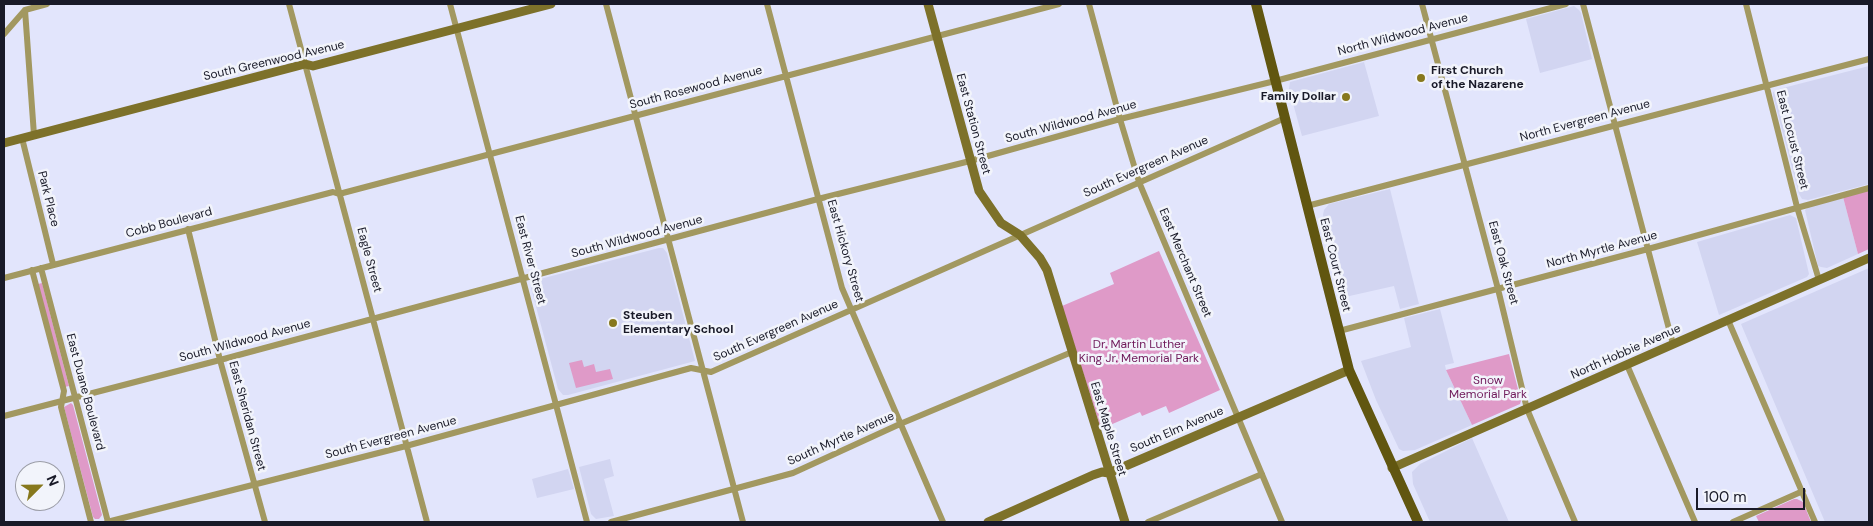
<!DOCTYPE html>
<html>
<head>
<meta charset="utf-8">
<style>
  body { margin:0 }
  #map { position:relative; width:1873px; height:526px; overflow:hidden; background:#e2e5fc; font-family:"DM Sans",sans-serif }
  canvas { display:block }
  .frame { position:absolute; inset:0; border:5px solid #191a28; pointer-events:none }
  .north { position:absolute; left:15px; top:461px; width:50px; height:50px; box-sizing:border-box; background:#f2f4fb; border:1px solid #9b9da7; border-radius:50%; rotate:67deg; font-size:14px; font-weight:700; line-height:20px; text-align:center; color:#191a28 }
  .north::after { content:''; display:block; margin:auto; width:18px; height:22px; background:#87781d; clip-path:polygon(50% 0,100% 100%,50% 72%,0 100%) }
  .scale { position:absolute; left:1696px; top:488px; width:109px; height:22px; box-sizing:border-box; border:2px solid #191a28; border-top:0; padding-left:6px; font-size:15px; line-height:18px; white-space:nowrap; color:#191a28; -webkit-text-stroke:4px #f2f4fb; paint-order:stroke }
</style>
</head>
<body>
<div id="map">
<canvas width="1873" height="526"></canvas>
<div class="frame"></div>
<div class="north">N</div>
<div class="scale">100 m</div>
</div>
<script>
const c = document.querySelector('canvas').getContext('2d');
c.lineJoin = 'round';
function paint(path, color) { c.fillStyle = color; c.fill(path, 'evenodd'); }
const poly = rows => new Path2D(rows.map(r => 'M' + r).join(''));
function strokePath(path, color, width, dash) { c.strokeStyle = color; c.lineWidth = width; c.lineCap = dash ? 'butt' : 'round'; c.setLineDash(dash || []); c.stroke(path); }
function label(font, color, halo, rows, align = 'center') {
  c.font = font + ' "DM Sans",sans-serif'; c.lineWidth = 5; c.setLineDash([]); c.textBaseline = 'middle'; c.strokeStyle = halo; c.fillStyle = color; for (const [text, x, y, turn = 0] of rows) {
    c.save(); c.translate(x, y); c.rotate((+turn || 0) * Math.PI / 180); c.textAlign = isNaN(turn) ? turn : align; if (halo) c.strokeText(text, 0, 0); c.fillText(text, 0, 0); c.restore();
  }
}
paint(poly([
  [1574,6,1579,10,1581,13,1592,59,1540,73,1526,19],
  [1364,62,1379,116,1302,136,1289,89,1290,82],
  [1869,66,1869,184,1808,200,1802,199,1799,194,1773,96,1773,92,1779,89],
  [1390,189,1419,304,1400,309,1394,286,1345,297,1323,215,1324,210,1329,204],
  [1843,197,1858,254,1827,268,1821,267,1818,266,1805,210,1808,207],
  [1790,215,1796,218,1809,274,1807,277,1719,315,1697,242],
  [659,248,663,248,667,253,695,361,568,395,563,395,558,389,531,288,533,284,540,279],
  [1869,268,1869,522,1825,522,1741,324],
  [1440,309,1454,363,1445,365,1446,370,1472,425,1415,450,1403,451,1399,449,1376,400,1361,361,1411,347,1404,318],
  [1472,438,1509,522,1430,522,1413,484,1412,472,1420,464],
  [610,459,614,476,604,479,614,516,596,519,591,514,579,467],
  [568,469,574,489,537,498,532,479]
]), '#d2d5f1');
paint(poly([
  [1869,190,1869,249,1858,254,1843,197],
  [1159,251,1220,390,1169,413,1166,406,1142,416,1140,412,1101,429,1062,306,1114,284,1110,273],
  [42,283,69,386,65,387,38,284],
  [1509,354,1521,401,1520,404,1472,425,1446,370],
  [582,360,584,367,594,364,596,372,610,369,613,379,576,388,569,363],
  [71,403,73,405,102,515,99,519,95,519,93,517,64,407],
  [1794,499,1797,499,1803,502,1811,522,1759,522,1756,516]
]), '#df9ac8');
strokePath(poly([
  [289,4,427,522],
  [450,4,587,522],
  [606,4,743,522],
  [767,4,842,288,943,522],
  [1089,4,1120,119,1139,182,1282,522],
  [1422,4,1498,289,1527,409,1575,522],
  [1583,4,1673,344],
  [1746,4,1797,207,1819,280],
  [25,10,34,135],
  [4,34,25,10,47,4],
  [22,138,53,264],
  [1307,206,1869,59],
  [188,229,220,360,265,522],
  [41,268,108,522],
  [32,270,64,391,61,407,91,522],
  [4,278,333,192,339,194,1059,4],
  [1728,320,1815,522],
  [1339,331,1648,249,1869,188],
  [1627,365,1695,522],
  [4,416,220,360,818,199,970,161,1120,119,1275,81,1566,4],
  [107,522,406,446,691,368,711,372,1285,118],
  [611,522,793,473,900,424,1072,352],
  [1148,522,1262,474],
  [1733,522,1803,491]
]), '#a29860', 6);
strokePath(poly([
  [928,4,979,191,1001,223,1020,235,1040,258,1047,270,1125,522],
  [4,143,305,64,313,66,551,4],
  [1392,468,1869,258],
  [988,522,1093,475,1102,472,1109,473,1349,370]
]), '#7d712a', 9);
strokePath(poly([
  [1256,4,1349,370,1418,522]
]), '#615610', 10);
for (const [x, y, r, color] of [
  [1421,78,5,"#87781d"],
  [1346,97,5,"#87781d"],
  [613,323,5,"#87781d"]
]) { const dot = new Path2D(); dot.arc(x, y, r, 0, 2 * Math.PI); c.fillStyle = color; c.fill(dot); strokePath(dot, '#f2f4fb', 2); }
label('12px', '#191a28', '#f2f4fb', [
  ["North Wildwood Avenue",1403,35,-15],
  ["South Greenwood Avenue",274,61,-13],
  ["South Rosewood Avenue",696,88,-15],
  ["North Evergreen Avenue",1585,121,-15],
  ["South Wildwood Avenue",1071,122,-15],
  ["East Station Street",973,124,75],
  ["East Locust Street",1792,140,76],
  ["South Evergreen Avenue",1146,167,-24],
  ["Park Place",48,199,76],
  ["Cobb Boulevard",169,223,-15],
  ["South Wildwood Avenue",637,237,-15],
  ["North Myrtle Avenue",1602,250,-15],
  ["East Hickory Street",845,251,74],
  ["Eagle Street",369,260,75],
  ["East River Street",530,260,75],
  ["East Merchant Street",1185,263,67],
  ["East Oak Street",1503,263,75],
  ["East Court Street",1335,265,76],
  ["South Evergreen Avenue",776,331,-24],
  ["South Wildwood Avenue",245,341,-15],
  ["North Hobbie Avenue",1626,352,-24],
  ["East Duane Boulevard",85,392,75],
  ["East Sheridan Street",247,416,75],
  ["East Maple Street",1108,429,73],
  ["South Elm Avenue",1177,430,-23],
  ["South Evergreen Avenue",391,438,-15],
  ["South Myrtle Avenue",841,439,-24]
]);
label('bold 12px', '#191a28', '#f2f4fb', [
  ["First Church",1431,71],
  ["of the Nazarene",1431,85],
  ["Family Dollar",1336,97,"right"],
  ["Steuben",623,316],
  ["Elementary School",623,330]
], 'left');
label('12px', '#6f195a', '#f2f4fb', [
  ["Dr. Martin Luther",1139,345],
  ["King Jr. Memorial Park",1139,359],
  ["Snow",1488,381],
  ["Memorial Park",1488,395]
]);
</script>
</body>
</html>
